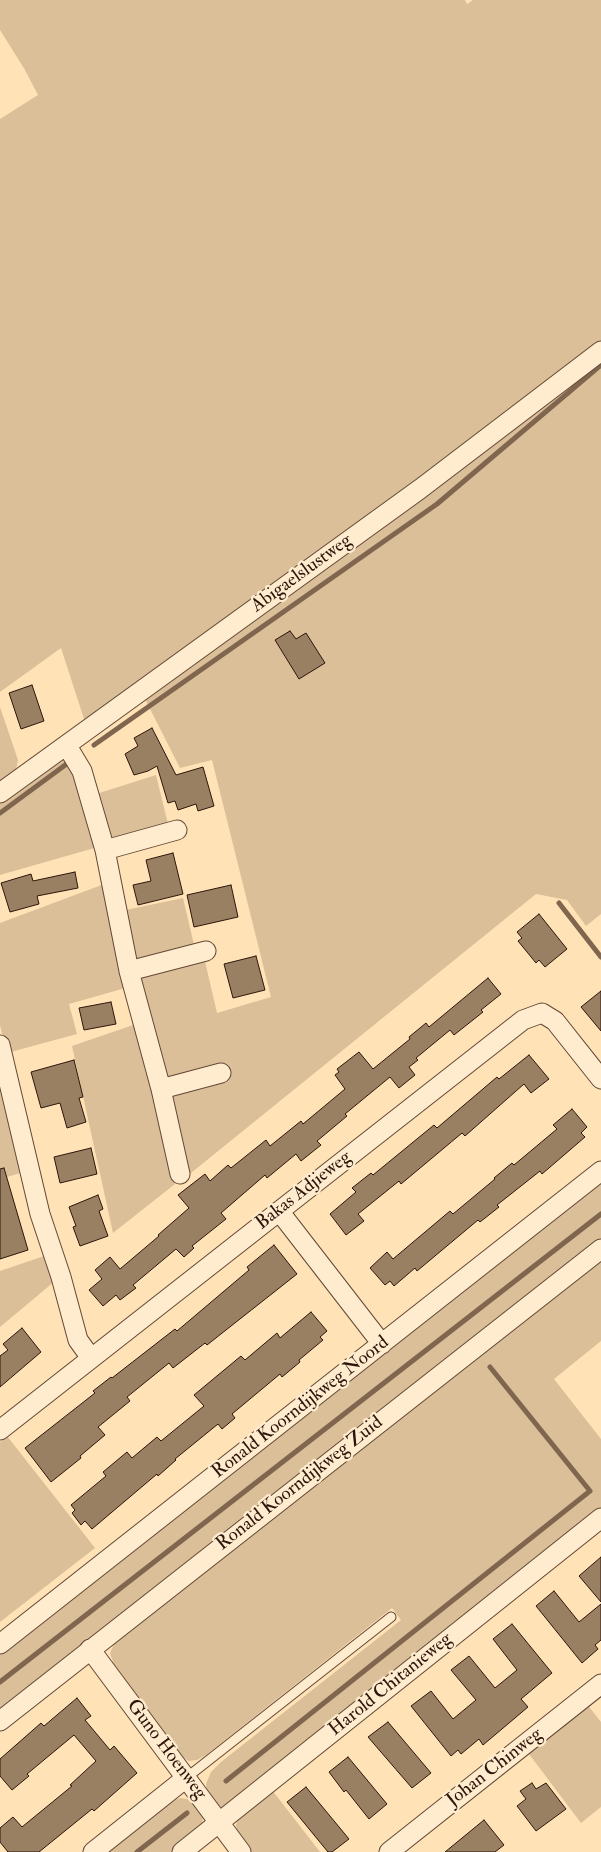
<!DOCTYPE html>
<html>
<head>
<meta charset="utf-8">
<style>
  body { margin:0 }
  canvas { display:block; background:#ffe2b5 }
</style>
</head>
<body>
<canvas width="601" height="1852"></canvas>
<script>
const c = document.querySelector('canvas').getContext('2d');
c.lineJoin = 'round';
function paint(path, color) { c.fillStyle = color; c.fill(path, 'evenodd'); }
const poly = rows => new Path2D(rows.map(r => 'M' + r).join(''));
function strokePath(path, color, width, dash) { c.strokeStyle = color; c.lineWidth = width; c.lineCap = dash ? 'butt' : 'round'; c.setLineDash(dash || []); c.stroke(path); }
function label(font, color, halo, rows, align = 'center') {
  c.font = font + ' "IM FELL Double Pica",serif'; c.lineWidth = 4.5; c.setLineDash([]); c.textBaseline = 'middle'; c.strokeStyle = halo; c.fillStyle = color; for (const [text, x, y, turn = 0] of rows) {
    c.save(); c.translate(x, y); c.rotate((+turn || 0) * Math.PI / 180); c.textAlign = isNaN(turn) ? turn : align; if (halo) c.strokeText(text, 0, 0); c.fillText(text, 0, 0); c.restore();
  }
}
paint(poly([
  [0,0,465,0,467,4,473,0,601,0,601,344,423,478,85,722,61,648,0,692,0,119,38,95,25,70,0,30],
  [601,357,601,914,586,926,567,900,536,894,186,1177,167,1093,230,1075,230,1067,165,1082,135,975,204,957,217,1013,271,997,212,760,180,768,143,695],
  [0,707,18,760,16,770,0,784],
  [62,756,75,774,98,847,0,875,0,802],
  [156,775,169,828,108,842,93,795],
  [107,883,129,987,69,1004,77,1034,7,1053,0,1025,0,923],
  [183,898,195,949,132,966,121,911],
  [139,1023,157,1089,175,1184,113,1233,72,1046],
  [0,1082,24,1172,0,1179],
  [601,1180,601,1240,0,1712,0,1654],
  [47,1255,55,1281,0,1327,0,1271],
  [601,1260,601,1341,554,1379,601,1439,601,1513,232,1805,221,1807,213,1801,207,1792,206,1784,211,1772,221,1762,401,1620,392,1608,206,1755,197,1760,189,1761,180,1756,114,1665,110,1653,114,1644,122,1635],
  [7,1436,95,1548,0,1622,0,1442],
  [586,1703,601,1722,601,1807,581,1823,526,1750],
  [272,1790,320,1852,251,1852,237,1833,236,1825,238,1818],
  [180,1798,192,1800,203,1816,202,1826,174,1852,105,1852,167,1803]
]), '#dbbf98');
strokePath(poly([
  [94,745,437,504,601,365],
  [0,813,72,760],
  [559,903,601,957],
  [0,1682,601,1214],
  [226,1781,590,1491,490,1367],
  [137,1852,187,1813]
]), '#80664e', 5);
const building = poly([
  [290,631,296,639,306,633,325,663,299,679,275,640,290,631],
  [32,685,44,721,21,729,9,693,32,685],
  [152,728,176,775,203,767,214,806,198,811,196,804,178,810,175,801,168,803,157,766,148,771,134,775,125,754,138,746,134,738,152,728],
  [173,853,183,894,138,905,133,885,151,881,146,860,173,853],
  [75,872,78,888,37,896,39,904,10,912,1,883,31,874,33,881,75,872],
  [231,885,238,917,194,927,187,895,231,885],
  [539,914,567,949,545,967,539,960,536,963,518,941,522,938,517,932,539,914],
  [256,956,265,990,233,998,224,964,256,956],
  [488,978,501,994,481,1010,483,1012,454,1035,450,1030,416,1058,418,1060,409,1067,415,1075,399,1088,390,1077,345,1114,347,1116,317,1141,321,1145,301,1161,296,1154,267,1178,265,1175,221,1213,226,1219,192,1246,194,1248,184,1257,176,1249,133,1285,136,1288,120,1300,116,1295,103,1306,89,1290,102,1279,95,1270,110,1257,120,1269,159,1236,158,1235,189,1208,178,1195,205,1174,210,1181,228,1165,231,1168,266,1140,270,1146,301,1121,303,1124,345,1089,335,1075,339,1072,337,1069,359,1052,373,1069,410,1039,409,1037,426,1023,429,1027,488,978],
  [601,991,601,1031,581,1007,601,991],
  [111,1002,116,1024,84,1030,79,1008,111,1002],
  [529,1055,549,1079,531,1093,524,1084,465,1136,462,1133,401,1184,399,1181,358,1214,364,1221,346,1235,330,1214,356,1192,352,1188,371,1173,373,1175,434,1125,437,1128,497,1077,499,1079,529,1055],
  [74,1060,83,1097,79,1098,86,1122,67,1128,60,1103,41,1108,31,1072,74,1060],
  [572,1109,587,1127,581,1133,585,1137,542,1174,540,1171,497,1205,499,1207,480,1222,478,1220,417,1271,415,1268,394,1286,390,1281,385,1285,370,1268,387,1252,393,1259,450,1211,453,1214,495,1179,494,1178,512,1163,514,1165,557,1129,553,1125,572,1109],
  [91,1148,97,1174,60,1183,54,1157,91,1148],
  [4,1168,28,1250,0,1259,0,1169,4,1168],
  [98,1195,103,1209,99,1211,108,1236,80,1246,73,1227,76,1226,69,1207,98,1195],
  [274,1245,297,1274,207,1345,205,1343,173,1368,169,1363,127,1397,130,1401,98,1427,105,1435,80,1456,81,1458,51,1482,25,1448,95,1393,93,1391,111,1377,112,1378,175,1329,177,1331,249,1270,247,1267,274,1245],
  [311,1312,327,1331,320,1337,323,1340,299,1360,300,1362,282,1377,280,1374,232,1414,235,1418,222,1429,218,1424,175,1459,176,1460,158,1476,157,1474,92,1529,85,1521,81,1525,72,1513,75,1510,71,1505,106,1476,103,1472,127,1452,132,1458,157,1437,161,1441,204,1406,194,1395,241,1356,245,1360,277,1333,280,1338,311,1312],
  [22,1328,41,1352,0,1387,0,1356,8,1350,3,1344,22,1328],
  [601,1557,601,1602,579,1576,601,1557],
  [554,1591,579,1622,601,1604,601,1640,595,1645,598,1649,582,1663,536,1606,554,1591],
  [512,1624,552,1673,521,1699,528,1707,483,1745,479,1739,461,1754,458,1750,451,1756,411,1706,431,1691,453,1719,476,1700,451,1670,469,1656,495,1688,517,1670,493,1639,512,1624],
  [77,1698,91,1716,85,1720,110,1750,114,1746,137,1773,94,1811,92,1809,39,1852,8,1852,0,1842,0,1828,13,1817,22,1827,72,1786,70,1785,96,1761,74,1735,27,1774,29,1776,12,1790,0,1776,0,1759,41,1723,44,1726,77,1698],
  [388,1722,431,1773,412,1788,368,1737,388,1722],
  [348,1757,387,1804,369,1819,346,1790,344,1792,329,1772,348,1757],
  [532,1783,536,1789,546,1783,566,1809,536,1831,517,1806,526,1799,520,1791,532,1783],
  [306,1787,349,1839,332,1852,328,1852,287,1802,306,1787],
  [484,1820,504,1845,495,1852,445,1852,484,1820]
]);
paint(building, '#9a8063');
strokePath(building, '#2d150b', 1);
const service = poly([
  [186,1778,391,1617]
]);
const minor = poly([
  [67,746,82,771,105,850,129,971,161,1089,180,1174],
  [0,793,420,489,601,351],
  [105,850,177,830],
  [129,971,206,951],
  [0,1045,40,1214,61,1277,78,1340,91,1358],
  [161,1089,221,1073],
  [279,1211,382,1344],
  [0,1430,523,1020,542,1013,555,1021,601,1079],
  [0,1644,601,1171],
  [90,1649,241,1852],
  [0,1721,601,1249],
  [93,1852,186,1778],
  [182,1852,601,1518],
  [389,1852,601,1684]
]);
strokePath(service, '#624836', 11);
strokePath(minor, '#624836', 21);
strokePath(service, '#ffeccf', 9);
strokePath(minor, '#ffeccf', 19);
label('19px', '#2d150b', '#ffeccf', [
  ["Abigaelslustweg",302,574,-36],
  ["Bakas Adjieweg",304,1191,-38],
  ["Ronald Koorndijkweg Noord",301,1408,-38],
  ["Ronald Koorndijkweg Zuid",300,1484,-38],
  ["Harold Chitanieweg",391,1685,-39],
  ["Guno Hoenweg",166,1750,53],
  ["Johan Chinweg",495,1768,-38]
]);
</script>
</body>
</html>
